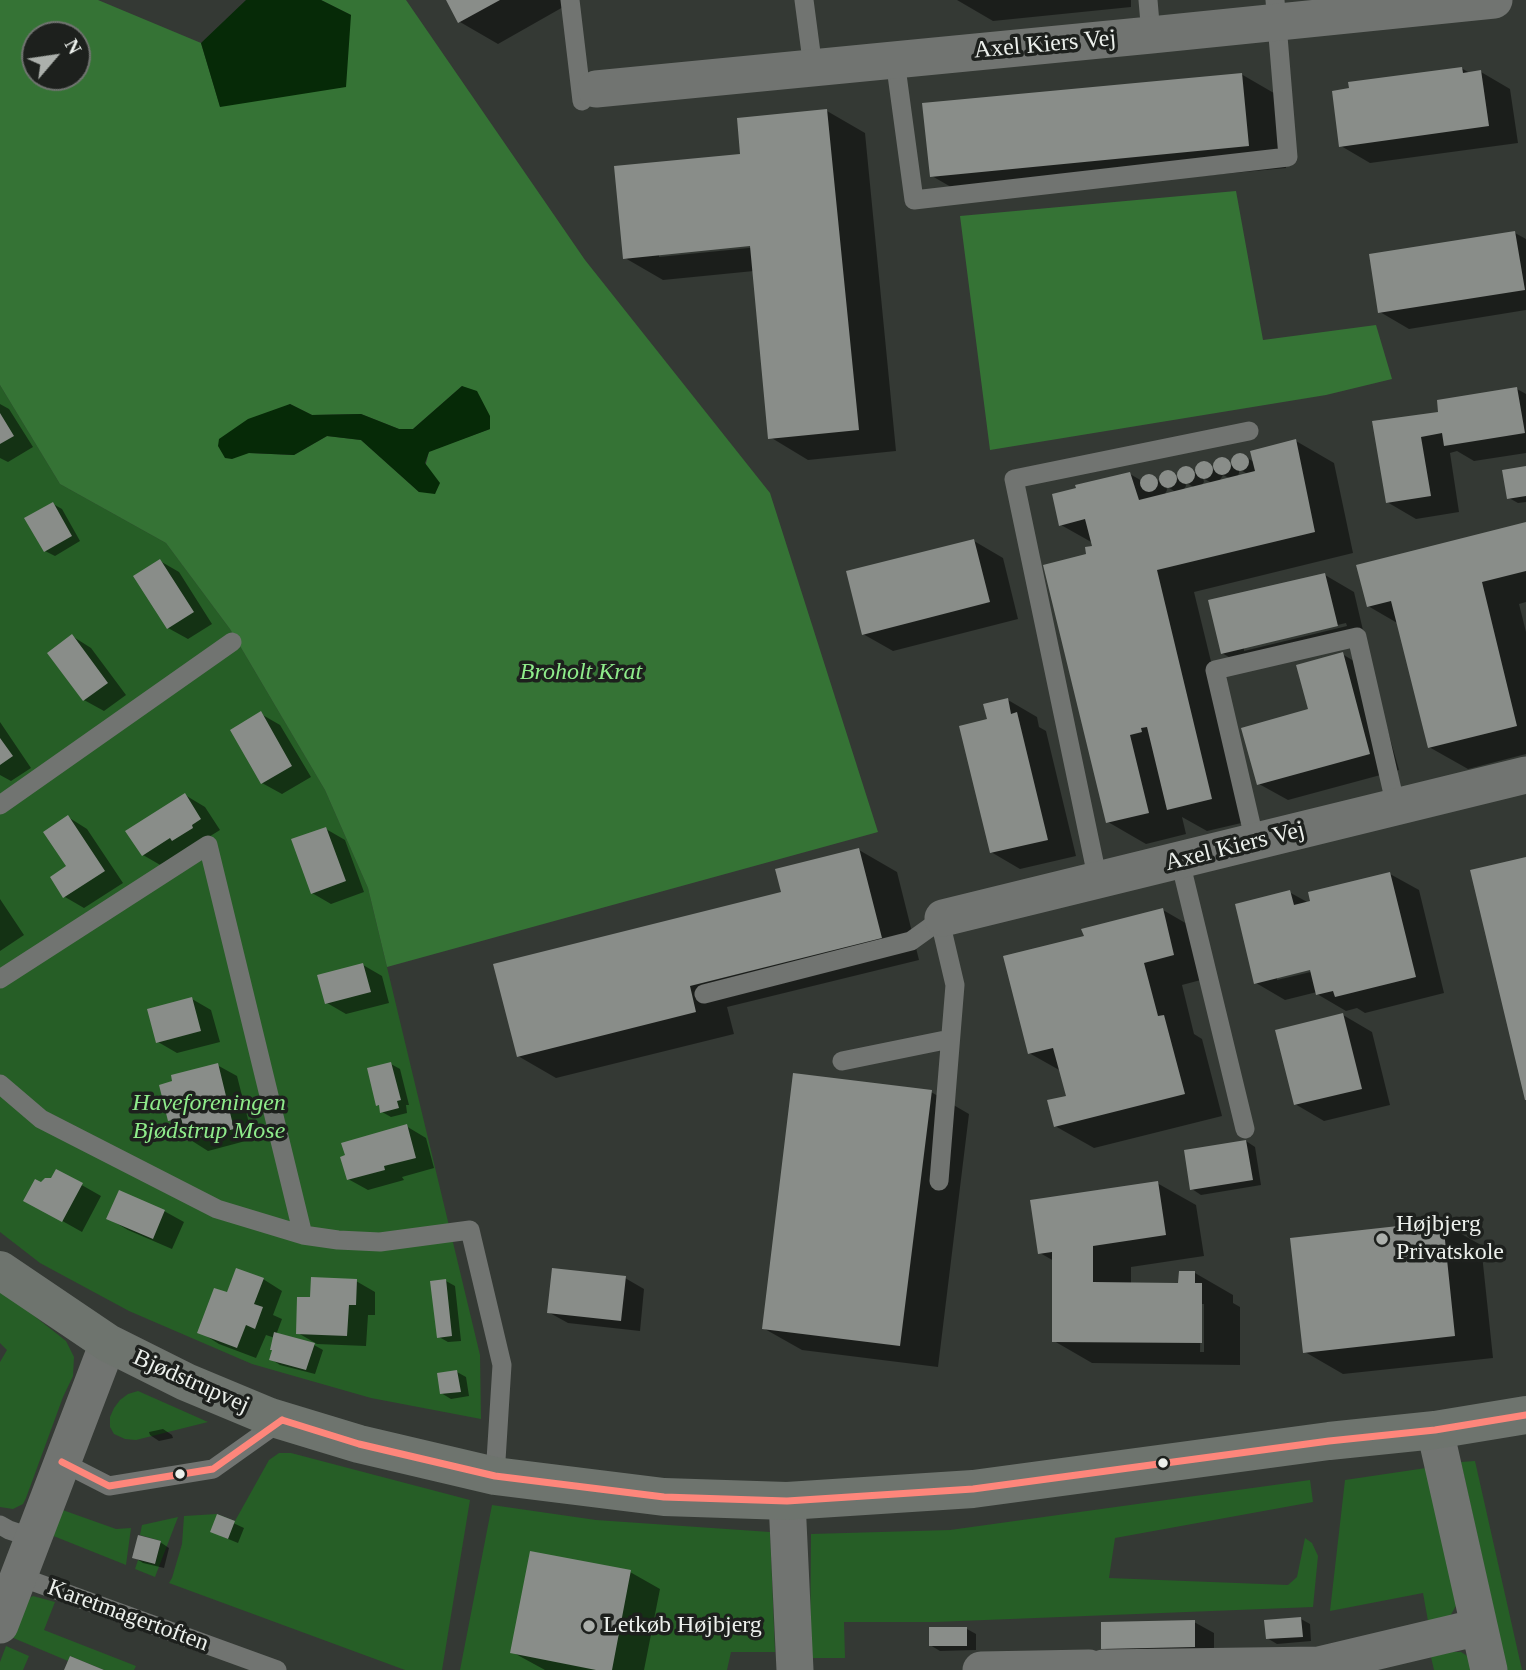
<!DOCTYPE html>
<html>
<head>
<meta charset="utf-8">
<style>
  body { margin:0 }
  #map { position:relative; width:1526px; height:1670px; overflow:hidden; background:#343934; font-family:"Times New Roman",serif }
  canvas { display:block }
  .north { position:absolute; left:21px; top:21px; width:70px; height:70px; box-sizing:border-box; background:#1d201d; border:2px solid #707370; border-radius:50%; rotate:61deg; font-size:19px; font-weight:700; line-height:28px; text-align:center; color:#ecf0ec }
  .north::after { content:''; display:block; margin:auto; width:24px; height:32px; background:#acb0ac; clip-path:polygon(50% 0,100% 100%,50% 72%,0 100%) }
</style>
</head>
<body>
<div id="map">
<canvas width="1526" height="1670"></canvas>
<div class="north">N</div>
</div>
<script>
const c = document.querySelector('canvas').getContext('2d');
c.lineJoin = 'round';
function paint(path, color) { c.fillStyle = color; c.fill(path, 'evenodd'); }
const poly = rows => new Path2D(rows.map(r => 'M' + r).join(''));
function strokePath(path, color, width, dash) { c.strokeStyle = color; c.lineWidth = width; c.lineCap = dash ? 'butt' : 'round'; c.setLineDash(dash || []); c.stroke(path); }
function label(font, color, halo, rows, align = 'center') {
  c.font = font + ' "Times New Roman",serif'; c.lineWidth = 7; c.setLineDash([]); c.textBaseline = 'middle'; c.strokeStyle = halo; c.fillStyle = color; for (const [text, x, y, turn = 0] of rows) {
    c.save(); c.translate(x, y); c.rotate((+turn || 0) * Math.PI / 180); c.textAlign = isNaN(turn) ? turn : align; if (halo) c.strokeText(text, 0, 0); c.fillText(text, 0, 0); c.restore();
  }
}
paint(poly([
  [0,385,60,484,166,543,230,629,325,790,368,888,480,1355,481,1419,371,1398,252,1364,129,1311,40,1263,0,1232],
  [0,1289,66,1341,74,1357,73,1376,63,1397,26,1498,23,1504,13,1509,0,1507,0,1362,7,1350,0,1343],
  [138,1391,208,1422,136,1440,125,1439,114,1434,110,1427,110,1417,114,1408,120,1400,128,1394],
  [279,1453,291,1453,470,1500,442,1670,405,1670,169,1583,172,1578,182,1544,184,1516,217,1514,235,1521,269,1460],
  [1475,1461,1522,1670,1507,1670,1461,1462],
  [1426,1468,1457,1604,1449,1618,1428,1621,1423,1593,1330,1611,1345,1480],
  [1310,1480,1313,1502,1115,1538,1109,1578,1288,1585,1297,1577,1305,1538,1312,1543,1318,1556,1313,1607,935,1622,844,1622,845,1658,810,1658,811,1534,950,1530],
  [492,1505,596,1520,770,1532,775,1652,731,1652,727,1670,460,1670],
  [57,1508,116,1529,131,1528,126,1565,51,1535],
  [178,1517,155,1577,135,1569,138,1560,155,1564,161,1541,140,1535,142,1525],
  [33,1596,55,1602,44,1630,136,1666,134,1670,104,1670,70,1656,68,1661,11,1637,26,1600],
  [6,1646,29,1656,23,1670,0,1670,0,1662],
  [1451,1652,1461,1652,1469,1657,1472,1670,1434,1670,1431,1657]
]), '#265e26');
paint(poly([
  [0,0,98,0,201,43,220,106,351,15,321,0,406,0,585,260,770,493,878,832,387,967,368,888,325,790,230,629,166,543,60,484,0,385],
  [35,35,77,35,77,77,35,77],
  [462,386,490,429,429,451,419,492,361,440,327,436,294,455,249,453,290,404,312,415,361,414,399,429,413,429],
  [1236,191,1263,340,1376,325,1392,379,1326,395,990,450,960,216]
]), '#357335');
paint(poly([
  [246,0,321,0,351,15,346,87,220,107,201,43],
  [462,386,477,391,490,416,490,429,429,452,425,463,440,483,435,494,419,492,361,440,327,436,294,455,249,453,232,459,225,458,218,446,219,439,248,419,290,404,312,415,361,414,399,429,413,429]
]), '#062a07');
paint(poly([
  [448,0,571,0,572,2,498,44,460,22],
  [957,0,1131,0,1131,7,993,21],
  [1461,68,1470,73,1481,72,1510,89,1518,143,1370,163,1341,146],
  [1241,74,1279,96,1286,168,970,198,932,176],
  [827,111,865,133,896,451,808,460,770,437,754,271,663,280,625,258,742,156],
  [758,244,759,247,659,257,659,254],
  [1515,233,1526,239,1526,310,1409,329,1380,312],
  [1517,389,1526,394,1526,453,1474,461,1457,451,1450,453,1459,512,1416,519,1387,502,1374,422,1440,414],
  [0,404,9,409,33,447,8,462,0,458],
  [1296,441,1334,463,1353,553,1194,592,1250,821,1207,831,1182,817,1186,834,1146,844,1108,822,1088,556,1094,547,1093,543,1061,525,1130,474,1142,481,1145,477,1151,476,1161,482,1161,478,1164,473,1169,472,1180,478,1179,473,1181,469,1187,467,1198,473,1197,469,1200,464,1205,463,1218,470,1215,464,1218,460,1223,459,1234,465,1233,461,1236,456,1241,454,1254,462],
  [1239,469,1249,475,1237,478,1239,473],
  [1223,475,1231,479,1219,482],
  [1203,478,1213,484,1200,487,1204,482],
  [1185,482,1195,488,1183,491,1186,486],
  [1166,486,1177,493,1165,494,1167,490],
  [1526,468,1526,502,1518,503,1509,498],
  [53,504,62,509,80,541,55,556,45,551],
  [1526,524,1526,602,1519,604,1526,632,1526,754,1468,769,1429,747,1399,624,1368,606],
  [974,541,1003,558,1018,619,893,651,863,634],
  [160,561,179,572,212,624,188,639,168,628],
  [1325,575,1354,592,1366,643,1251,670,1222,653],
  [1346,623,1347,626,1244,651,1244,647],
  [72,636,91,648,126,695,104,711,84,700],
  [1342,654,1371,671,1399,770,1288,800,1259,784,1310,711],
  [1008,700,1037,717,1039,727,1046,731,1076,856,1020,869,991,852,989,721],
  [261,714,280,725,311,777,282,794,262,783],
  [0,722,31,768,11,781,0,775],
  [185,795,205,807,220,830,162,866,143,855],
  [68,817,87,829,123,883,84,908,65,897,52,878,69,867],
  [326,829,345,840,364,892,331,904,312,893],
  [859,850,897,872,919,960,727,1007,734,1034,556,1078,518,1056,783,894],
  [1390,874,1419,890,1444,993,1365,1013,1357,1008,1346,1011,1317,994,1317,992,1285,1000,1256,983,1289,892,1309,903],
  [1318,967,1319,970,1277,980,1277,977],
  [0,899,24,935,0,951],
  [1163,910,1201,932,1212,977,1182,985,1194,1034,1202,1039,1222,1116,1094,1148,1055,1126,1068,1097,1061,1071,1029,1053,1086,937],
  [363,965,382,976,389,1003,346,1014,327,1003],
  [192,999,211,1010,220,1042,177,1053,158,1042],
  [1343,1015,1372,1032,1390,1105,1324,1121,1295,1104],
  [391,1064,400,1069,409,1105,406,1105,407,1113,391,1117,382,1112,381,1106,378,1105],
  [217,1065,237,1076,253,1139,208,1151,189,1139,186,1129,170,1120,174,1083],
  [931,1092,969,1114,938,1367,802,1350,763,1328],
  [406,1126,426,1138,434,1168,402,1177,404,1180,368,1190,348,1179],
  [1246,1141,1255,1147,1261,1185,1201,1195,1192,1189],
  [57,1171,101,1196,82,1232,25,1200,42,1184,52,1180],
  [1157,1183,1196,1205,1204,1256,1131,1267,1131,1284,1180,1284,1195,1273,1233,1295,1233,1303,1240,1307,1240,1365,1092,1363,1054,1341,1054,1261,1040,1253],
  [1201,1304,1204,1304,1204,1352,1200,1352],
  [120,1192,164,1211,184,1222,172,1249,128,1230,109,1219],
  [1442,1223,1481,1245,1493,1358,1343,1374,1305,1352],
  [625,1278,644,1289,640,1331,568,1323,548,1312],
  [263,1279,282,1291,273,1315,282,1319,276,1335,314,1345,323,1350,315,1374,280,1365,271,1359,275,1338,266,1335,256,1358,219,1344,200,1332,228,1295],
  [356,1281,375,1292,375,1315,368,1315,366,1346,317,1344,298,1333,312,1299],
  [446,1281,455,1286,461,1341,448,1342,439,1337],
  [457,1372,466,1377,469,1396,451,1399,441,1393],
  [163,1429,172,1435,173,1438,159,1441,150,1435,149,1432],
  [218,1516,244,1528,238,1543,221,1536],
  [160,1542,169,1548,164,1568,143,1563,134,1557],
  [630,1572,660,1589,644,1670,545,1670,512,1652],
  [1301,1619,1310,1624,1311,1641,1277,1644,1267,1638],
  [1194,1622,1214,1633,1214,1657,1123,1659,1103,1648],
  [967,1629,976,1634,976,1650,940,1651,930,1645]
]), '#0007');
paint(poly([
  [446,0,500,0,458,23],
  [1462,67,1463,73,1481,70,1489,126,1339,147,1332,91,1349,88,1348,82],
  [1242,73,1249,146,930,177,922,103],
  [827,109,859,430,768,439,750,246,623,259,614,166,740,154,737,118],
  [1515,231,1525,290,1378,313,1369,254],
  [1517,387,1525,433,1444,446,1442,433,1421,437,1431,496,1386,503,1372,421,1438,412,1437,400],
  [0,413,14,436,0,444],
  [1296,439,1315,532,1157,570,1212,799,1167,810,1147,727,1141,728,1142,732,1130,735,1149,813,1106,823,1043,565,1086,554,1085,547,1092,546,1085,519,1059,526,1052,494,1076,488,1075,485,1130,472,1139,500,1255,471,1250,451],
  '1231 462a9 9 0 1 1 18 0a9 9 0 1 1-18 0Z',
  '1213 466a9 9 0 1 1 18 0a9 9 0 1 1-18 0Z',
  '1195 470a9 9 0 1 1 18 0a9 9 0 1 1-18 0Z',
  [1526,466,1526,496,1507,499,1502,470],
  '1177 475a9 9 0 1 1 18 0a9 9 0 1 1-18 0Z',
  '1159 479a9 9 0 1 1 18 0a9 9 0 1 1-18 0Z',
  '1140 483a9 9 0 1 1 18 0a9 9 0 1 1-18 0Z',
  [53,502,72,536,44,552,24,518],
  [1526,522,1526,571,1482,582,1517,726,1428,748,1391,601,1367,607,1356,565],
  [974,539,990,602,862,635,846,571],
  [160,559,194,612,167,629,133,576],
  [1325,573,1338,626,1221,654,1208,600],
  [72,634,108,683,83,701,47,653],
  [1343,652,1370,754,1257,785,1241,728,1308,709,1296,665],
  [1008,698,1011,714,1017,712,1048,840,990,853,959,726,987,719,983,704],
  [261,711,292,766,261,784,230,730],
  [0,738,13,756,0,765],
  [185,793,201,819,192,825,193,828,172,841,170,838,142,856,125,831],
  [68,815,105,871,63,898,50,877,66,866,43,832],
  [326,827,346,881,311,894,291,839],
  [859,848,882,938,690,986,696,1012,517,1057,493,964,781,892,775,869],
  [1526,857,1526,1100,1525,1100,1470,870],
  [1390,872,1416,977,1335,997,1333,991,1316,995,1310,970,1254,984,1235,904,1290,890,1294,905,1310,901,1308,892],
  [1163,908,1174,955,1144,963,1158,1016,1164,1015,1185,1094,1054,1127,1047,1100,1066,1096,1053,1048,1028,1054,1003,956,1084,936,1081,929],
  [363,963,371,992,325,1004,317,975],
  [192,997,201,1031,156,1043,147,1009],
  [1343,1013,1362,1089,1294,1105,1275,1030],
  [391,1062,401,1100,397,1101,399,1108,380,1113,379,1105,376,1106,367,1068],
  [218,1063,234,1129,187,1141,181,1118,168,1121,159,1085,172,1081,171,1075],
  [793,1073,932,1090,900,1346,762,1329],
  [407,1124,416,1158,384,1166,385,1170,347,1180,340,1157,345,1155,341,1143],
  [1246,1140,1253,1180,1190,1190,1184,1150],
  [56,1169,83,1183,62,1222,23,1201,35,1179,41,1182,45,1178,51,1178],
  [1158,1181,1166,1235,1093,1246,1093,1282,1178,1283,1179,1271,1195,1271,1195,1283,1202,1283,1202,1343,1052,1342,1052,1252,1038,1254,1030,1200],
  [119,1190,165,1210,153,1239,106,1219],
  [1443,1221,1455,1336,1303,1353,1290,1238],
  [236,1268,264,1278,254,1304,263,1307,255,1329,246,1325,237,1348,197,1333,214,1288,227,1292],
  [552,1268,626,1276,621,1321,547,1313],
  [311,1277,357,1279,356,1305,349,1305,347,1336,296,1334,297,1297,310,1297],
  [446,1279,452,1336,437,1338,430,1281],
  [274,1332,315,1343,306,1370,269,1360,272,1350,270,1350],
  [457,1370,461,1392,440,1394,437,1373],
  [217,1514,235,1521,228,1539,210,1532],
  [138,1535,161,1541,155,1564,132,1558],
  [530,1551,631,1570,612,1670,596,1670,510,1653],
  [1301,1617,1303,1637,1266,1639,1264,1620],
  [1195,1620,1195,1647,1101,1649,1101,1622],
  [929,1627,967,1627,967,1646,929,1646],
  [70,1656,104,1670,64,1670]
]), '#898d89');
strokePath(poly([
  [570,0,582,101],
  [804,0,813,68],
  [1148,0,1151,35],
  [895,60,914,200,1288,157,1275,0],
  [0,805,232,642],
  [1255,842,1215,670,1357,637,1396,807],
  [1180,861,1245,1129],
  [1098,881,1014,479,1249,431],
  [0,979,208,845,303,1235],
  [704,994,911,941,943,918],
  [842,1061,950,1039],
  [0,1084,41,1119,217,1209,303,1235,338,1240,380,1242,470,1230,502,1365,495,1476],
  [939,1181,955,985,940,921],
  [62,1462,109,1486,213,1469,282,1420],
  [0,1525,9,1530,33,1538],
  [18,1576,277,1670]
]), '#717471', 19);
strokePath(poly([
  [596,89,1151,35,1494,0],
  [943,918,1526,775],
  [1435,1430,1489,1670],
  [787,1501,795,1670],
  [0,1625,108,1343],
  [1103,1668,1319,1665,1479,1627],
  [981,1670,1089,1668]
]), '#717471', 37);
strokePath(poly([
  [0,1270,108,1343,186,1382,270,1417,359,1444,495,1476,664,1497,787,1501,973,1489,1329,1441,1435,1430,1526,1415]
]), '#6e746e', 38);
strokePath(poly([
  [282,1420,359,1444,495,1476,664,1497,787,1501,973,1489,1329,1441,1435,1430,1526,1415],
  [62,1462,109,1486,213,1469,282,1420]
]), '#fe867b', 7);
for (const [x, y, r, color] of [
  [1382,1239,7,"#acb0ac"],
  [1163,1463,6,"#ecf0ec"],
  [180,1474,6,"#ecf0ec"],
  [589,1626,7,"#acb0ac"]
]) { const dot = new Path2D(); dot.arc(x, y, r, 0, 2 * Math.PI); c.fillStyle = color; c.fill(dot); strokePath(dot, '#1d201d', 2.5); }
label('24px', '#ecf0ec', '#1d201d', [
  ["Axel Kiers Vej",1045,45,-5],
  ["Axel Kiers Vej",1235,847,-14],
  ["Bjødstrupvej",191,1382,24],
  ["Karetmagertoften",128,1616,20]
]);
label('italic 24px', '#8fec8b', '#1d201d', [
  ["Broholt Krat",581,673],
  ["Haveforeningen",209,1104],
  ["Bjødstrup Mose",209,1132]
]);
label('24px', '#ecf0ec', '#1d201d', [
  ["Højbjerg",1396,1225],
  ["Privatskole",1396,1253],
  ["Letkøb Højbjerg",603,1626]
], 'left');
</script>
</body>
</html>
